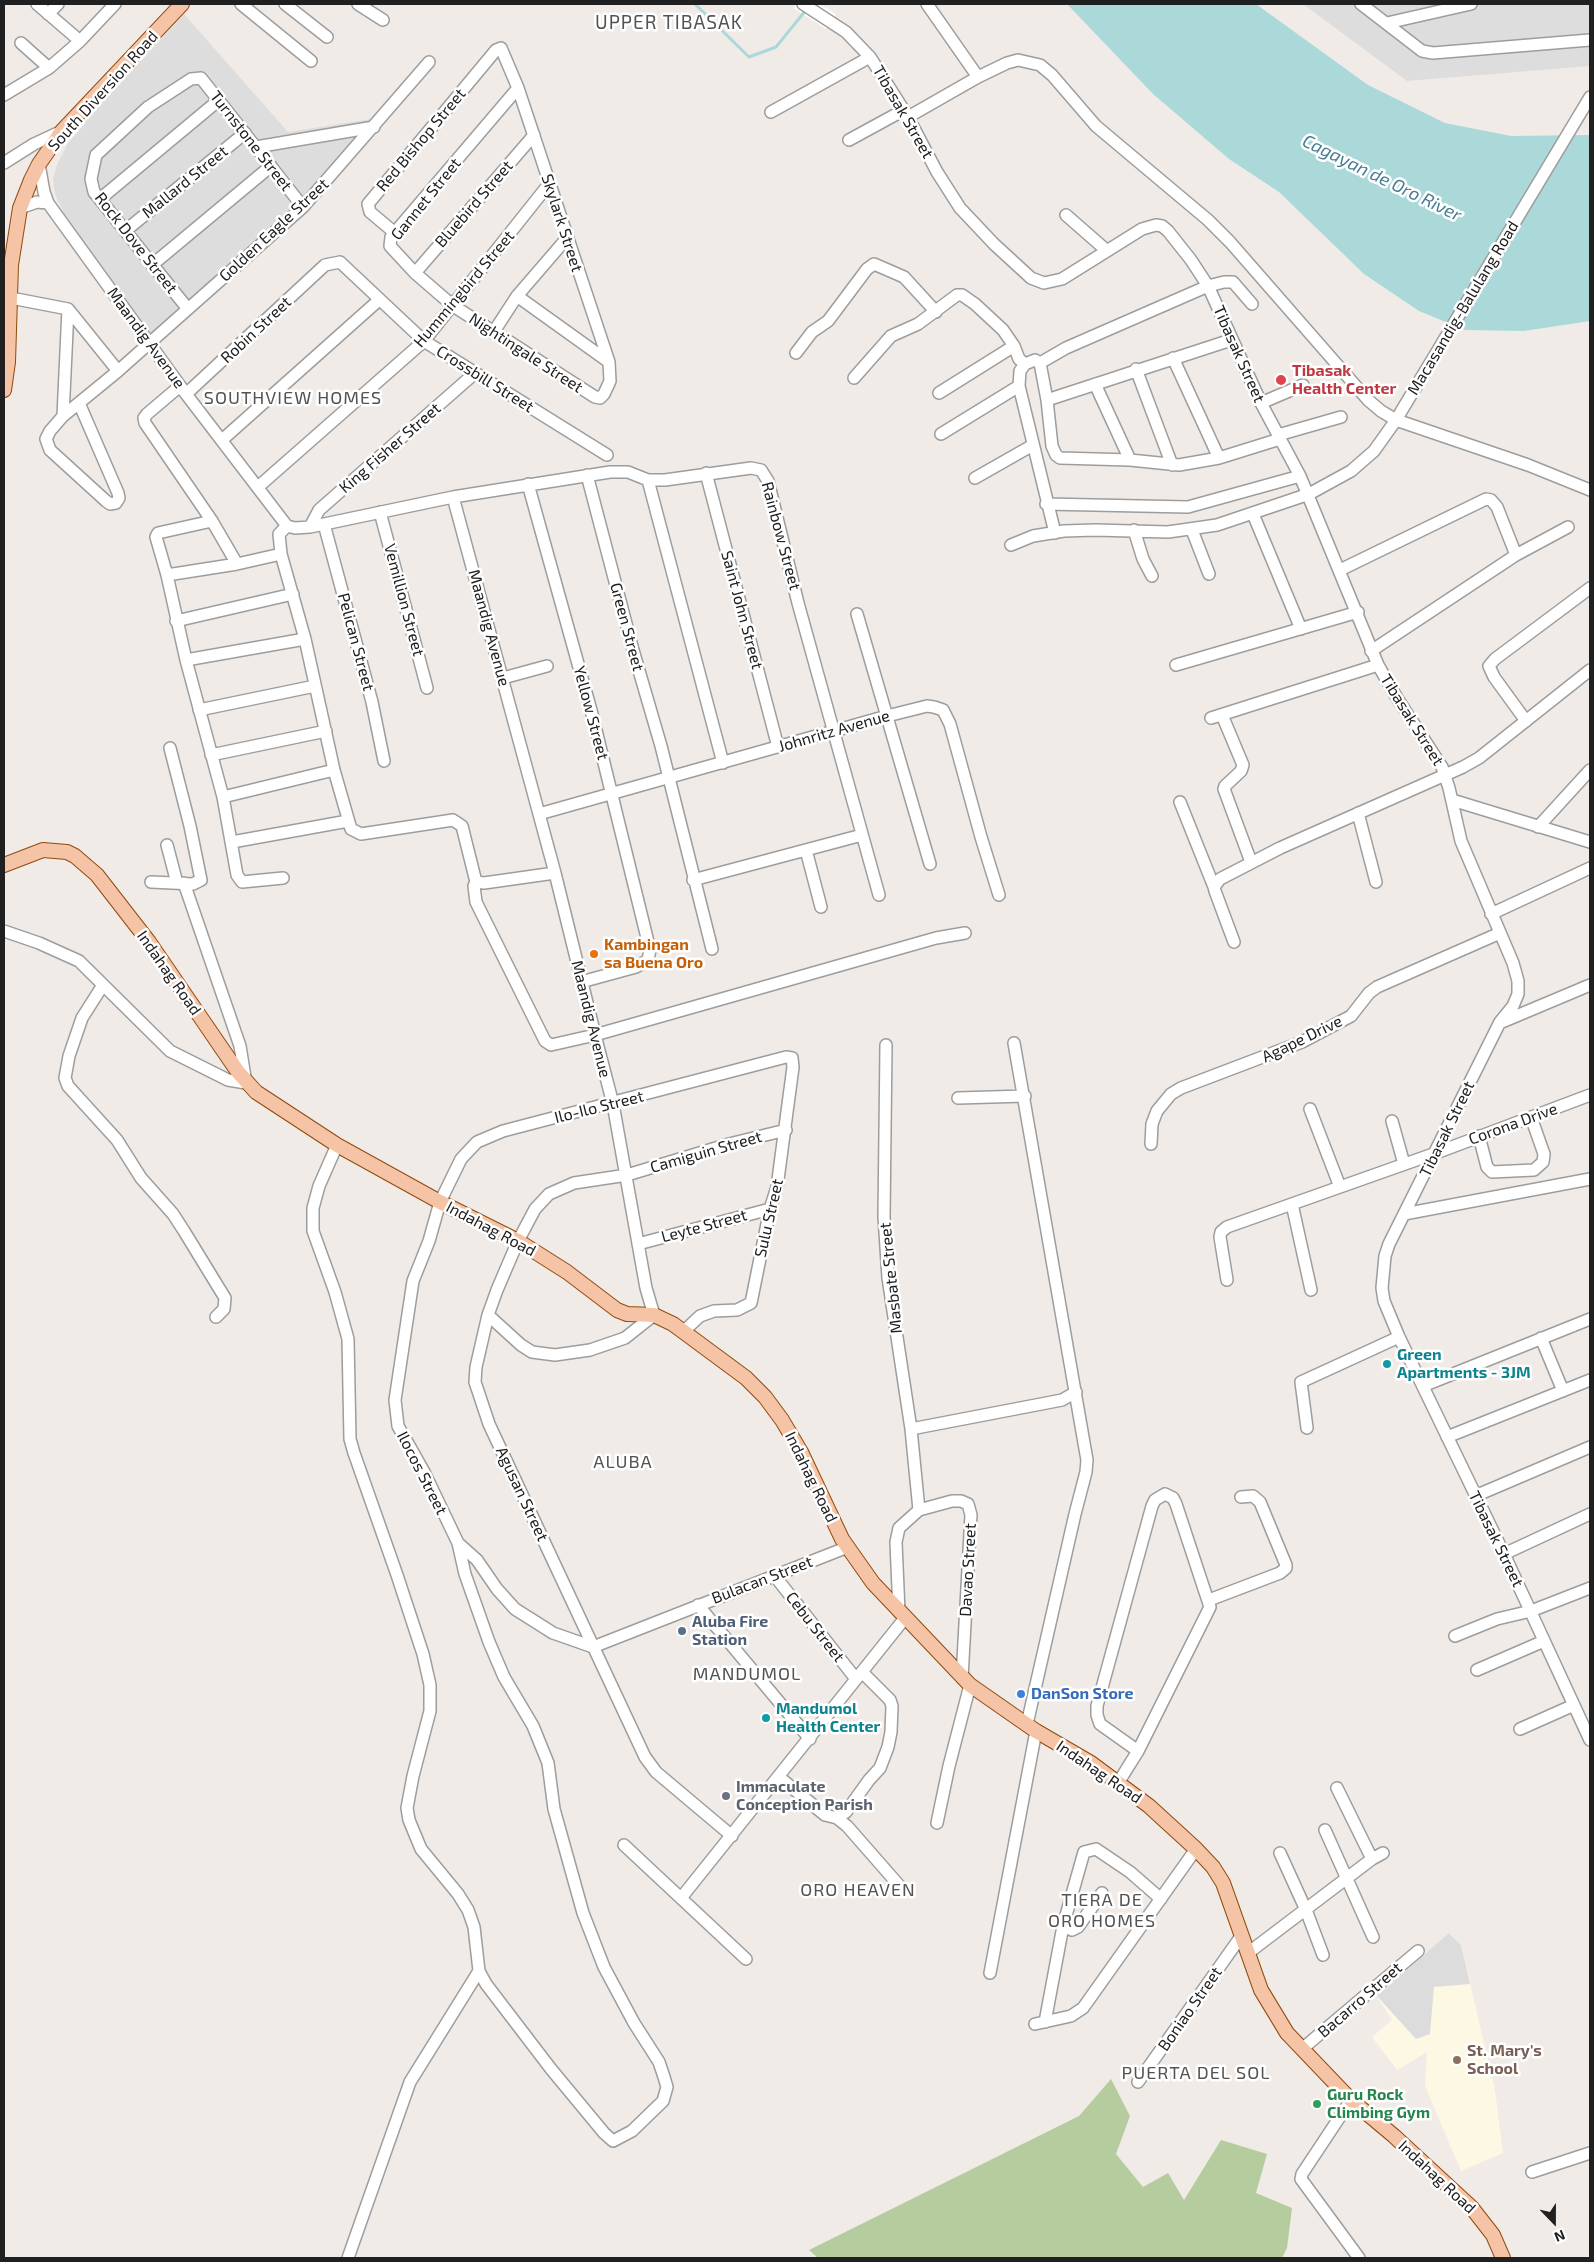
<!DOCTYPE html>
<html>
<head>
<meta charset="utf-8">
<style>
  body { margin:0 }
  #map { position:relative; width:1594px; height:2262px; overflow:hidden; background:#f0ebe7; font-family:"Exo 2",sans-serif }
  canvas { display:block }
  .frame { position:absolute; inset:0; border:5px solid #202020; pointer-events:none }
  .north { position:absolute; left:1529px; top:2197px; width:50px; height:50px; -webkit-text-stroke:4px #fff; paint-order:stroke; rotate:158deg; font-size:14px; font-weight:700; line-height:20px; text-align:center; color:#202020 }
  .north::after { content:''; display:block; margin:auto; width:18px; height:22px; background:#202020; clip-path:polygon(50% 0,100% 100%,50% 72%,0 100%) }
</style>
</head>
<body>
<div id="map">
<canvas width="1594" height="2262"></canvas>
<div class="frame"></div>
<div class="north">N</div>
</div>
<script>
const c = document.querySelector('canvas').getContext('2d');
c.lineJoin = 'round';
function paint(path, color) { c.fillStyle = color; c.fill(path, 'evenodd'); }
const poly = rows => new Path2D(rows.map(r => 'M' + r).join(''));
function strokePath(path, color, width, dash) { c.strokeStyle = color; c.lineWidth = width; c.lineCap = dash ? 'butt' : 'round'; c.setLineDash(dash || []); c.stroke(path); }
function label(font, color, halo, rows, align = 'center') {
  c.font = font + ' "Exo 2",sans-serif'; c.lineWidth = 5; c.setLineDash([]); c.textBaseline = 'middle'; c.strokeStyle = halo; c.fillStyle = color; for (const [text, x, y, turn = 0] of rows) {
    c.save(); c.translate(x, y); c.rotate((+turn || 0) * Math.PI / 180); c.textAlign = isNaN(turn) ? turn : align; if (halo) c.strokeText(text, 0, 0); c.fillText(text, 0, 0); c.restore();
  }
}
paint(poly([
  [1303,4,1590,4,1590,66,1407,81],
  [184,14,288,132,371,119,292,210,149,336,63,212,55,194,53,179,57,165,67,145,91,115]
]), '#dedddd');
paint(poly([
  [1450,1933,1461,1945,1495,2090,1503,2153,1461,2171,1425,2086,1427,2052,1397,2070,1372,2037,1392,2020,1376,1995]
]), '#fdf8e4');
paint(poly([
  [1111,2079,1130,2116,1116,2154,1143,2187,1168,2173,1184,2200,1221,2140,1267,2154,1256,2193,1292,2208,1287,2248,1282,2258,818,2258,809,2250,1079,2116]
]), '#b5cc9f');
paint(poly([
  [1449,1933,1461,1945,1470,1984,1434,1987,1430,2034,1416,2039,1377,1996]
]), '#dcdcdc');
paint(poly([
  [1067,4,1256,4,1368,85,1445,123,1511,136,1590,135,1590,321,1524,331,1465,330,1419,311,1364,274,1279,192,1229,159,1153,94]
]), '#abd9da');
paint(poly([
  [796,4,819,4,836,14,826,29,794,8]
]), '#fff');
strokePath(poly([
  [695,4,749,57,776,47,806,10]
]), '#abd9da', 3);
const minor = poly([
  [37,4,80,41],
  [241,4,311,61],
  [285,4,327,37],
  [358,4,383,20],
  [803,4,846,32,870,57,908,117,937,172,960,208,994,244,1031,278,1044,283,1062,279,1142,229,1156,225,1162,226,1168,231,1191,260,1208,286,1261,403,1300,476,1378,665,1397,698,1442,767,1449,788,1461,841,1513,963,1518,981,1518,994,1513,1006,1500,1022,1389,1244,1385,1256,1382,1288,1384,1301,1399,1337,1504,1554,1590,1740],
  [927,4,978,77],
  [1361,4,1422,51,1433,53,1590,40],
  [48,14,58,4],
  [1387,23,1471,4],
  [21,43,49,68],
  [4,95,49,68,80,41,115,4],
  [771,112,870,57],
  [908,117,978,77,1007,63,1018,60,1040,65,1052,75,1096,126,1208,220,1230,242,1368,400,1381,411,1396,420,1528,465,1590,490],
  [849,140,904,110],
  [256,147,374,127],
  [4,163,34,144,62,131],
  [39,164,44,192,48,203,186,394,287,526,295,528,310,527,453,497,555,873,595,1035,613,1104,646,1288,654,1315,625,1338,590,1350,555,1355,532,1352,521,1345,488,1315],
  [100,199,219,100],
  [20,208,37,202,48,203],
  [1066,215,1106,250],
  [125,231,245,133],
  [395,233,370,212,368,204,496,50,501,48,518,88,609,362,610,381,604,394,600,398,595,397,452,305,415,273,390,246,391,237,518,88],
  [152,265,271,166],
  [415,273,534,135],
  [517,296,609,362],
  [11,298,68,309,118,371],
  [188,309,94,192,91,179,96,155,148,107,191,79,201,78,303,207],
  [493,333,517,296,567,238],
  [796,353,812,332,828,321,867,269,874,264,904,277,936,312],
  [1173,358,1219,458],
  [1040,363,1047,400,1052,446,1056,455,1060,458,1130,460,1179,465,1219,458,1280,439],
  [1136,369,1172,465],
  [854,378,891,336,918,324,957,295,962,295,975,304,1003,330,1014,346,1019,359,1025,364],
  [1095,384,1130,460],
  [180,386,147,414,144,418,145,423,212,521,237,564],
  [1019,386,1055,533],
  [939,393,1014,346],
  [186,394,325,265,340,262,424,341,607,455],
  [1047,400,1231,340],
  [79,403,118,493,119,498,116,503,110,504,106,501,50,450,46,439,50,431,63,416,118,371,303,207,429,62],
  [1261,403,1303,385],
  [63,416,68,309],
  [941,434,1019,386,1020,371,1025,364,1035,360,1040,363,1066,348,1208,286,1224,282,1233,282,1252,304],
  [1278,435,1341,417],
  [222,440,379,300],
  [706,473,778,747],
  [587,475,633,650,661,746,712,949],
  [975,478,1033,445],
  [648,480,723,763],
  [528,484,592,714,650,950,648,960,636,967,581,982],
  [258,487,424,341,549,184],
  [453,497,610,472,628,472,648,480,665,480,751,468,761,470,768,481,798,603,879,895],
  [1046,504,1188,507,1300,476],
  [380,512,427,688],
  [1253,514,1301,629],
  [324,524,372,702,384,761],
  [287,526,279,534,281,554,305,639,334,770,351,829,361,834,453,820,462,826,476,882,484,883,555,873],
  [310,527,319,510,475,373],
  [1134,530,1143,559,1152,576],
  [1192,530,1209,574],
  [1011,545,1033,536,1064,531,1095,530,1168,532,1217,525,1309,494,1351,471,1374,451,1396,420,1590,97],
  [281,554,237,564,167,575,186,660,223,797,237,875,242,882,283,878],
  [1340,570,1486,499,1491,500,1497,507,1516,555],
  [167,575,156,537,158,533,212,521],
  [857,614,930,864],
  [176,621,293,594],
  [1371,651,1516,555,1568,527],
  [186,660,305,639],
  [1176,665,1358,612],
  [503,678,547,666],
  [199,710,315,686],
  [1222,715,1243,765,1241,771,1225,786,1224,789,1251,862],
  [1211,718,1378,665],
  [1526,721,1494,677,1489,666,1495,659,1590,588],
  [211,755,326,731],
  [223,797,334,770],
  [1452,800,1590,842],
  [1180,802,1214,887],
  [1358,813,1376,882],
  [539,814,887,716,927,706,934,707,943,710,950,724,981,837,999,895],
  [1538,827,1590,770],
  [232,842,348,821],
  [167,845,177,883],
  [806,850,821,907],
  [693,880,862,835],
  [151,882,193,884,201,880,190,826,170,748],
  [476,882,474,886,476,902,545,1041,551,1045,595,1035,936,938,965,933],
  [1491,914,1590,868],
  [4,931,39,943,79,961,170,1051,228,1080,246,1083,240,1046,184,883],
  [1234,942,1215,891,1214,887,1220,879,1280,848,1463,767,1479,758,1590,670],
  [103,985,82,1018,69,1056,65,1078,68,1086,117,1140,141,1178,173,1214,184,1231,225,1298,224,1309,216,1317],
  [1502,1022,1590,985],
  [1014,1043,1087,1460,1086,1472,1075,1514,1027,1724],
  [886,1045,884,1217,888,1278,911,1429,919,1510],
  [958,1098,1025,1096],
  [1310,1109,1340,1187],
  [1392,1121,1404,1164],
  [1479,1136,1487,1167,1492,1172,1534,1170,1543,1162,1544,1154,1531,1117],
  [1151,1144,1152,1124,1157,1111,1171,1094,1181,1088,1302,1042,1351,1016,1369,993,1377,987,1500,933],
  [337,1145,319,1186,313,1208,313,1231,335,1292,348,1339,350,1439,354,1453,397,1575,423,1654,430,1685,430,1711,413,1776,407,1808,409,1820,421,1849,458,1894,468,1910,474,1927,479,1971,486,1984,551,2069,604,2133,613,2141,632,2131,663,2101,667,2087,664,2077,659,2062,634,2023,604,1967,583,1913,554,1809,548,1763,533,1726,504,1677,489,1642,465,1574,458,1543],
  [1292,1204,1311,1290],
  [1404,1214,1590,1179],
  [638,1244,770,1209],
  [1227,1280,1220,1237,1221,1232,1227,1227,1436,1153,1590,1095],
  [684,1331,700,1316,714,1311,737,1310,751,1303,770,1209,777,1187,793,1067,792,1058,786,1057,503,1131,477,1142,461,1159,440,1202,429,1241,413,1281,395,1400,398,1426,424,1472,458,1543,477,1560,497,1589,515,1609,553,1633,593,1647,848,1547],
  [1541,1338,1563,1391],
  [1423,1386,1590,1319],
  [1307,1428,1301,1382,1399,1337],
  [911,1429,1062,1400,1076,1392],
  [1447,1437,1590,1380],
  [1165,1494,1173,1498,1176,1504,1210,1607,1138,1751,1100,1724,1097,1715,1097,1706,1152,1506,1155,1500,1165,1494],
  [1475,1496,1590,1447],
  [1504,1554,1590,1514],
  [774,1575,856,1679],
  [1209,1600,1280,1573,1286,1568,1286,1565,1260,1502,1253,1496,1241,1497],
  [698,1605,810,1739],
  [899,1612,896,1542,899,1528,919,1510,952,1501,961,1501,968,1504,971,1515,962,1678],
  [1455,1636,1497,1619,1531,1611,1590,1588],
  [1477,1670,1544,1641],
  [1520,1729,1574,1705],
  [779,1777,825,1815,837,1818,847,1826,904,1891],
  [1118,1783,1138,1751],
  [1337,1788,1372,1859],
  [837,1818,846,1812,869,1780,880,1768,888,1747,891,1732,892,1706,890,1700,862,1672],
  [937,1823,949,1766,970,1685],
  [1325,1830,1373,1937],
  [732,1836,656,1772,645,1757,489,1424,475,1382,476,1367,488,1315,497,1290,518,1241,535,1209,549,1194,574,1183,627,1175,729,1144,786,1130],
  [624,1845,746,1959],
  [1280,1853,1306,1910,1323,1955],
  [681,1898,905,1618],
  [1063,1926,1072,1930,1078,1927,1102,1893],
  [1248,1953,1372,1859,1383,1853],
  [990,1973,1036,1731],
  [1045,2022,1063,1926,1084,1852,1096,1849,1130,1872,1161,1899],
  [1035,2024,1071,2016,1083,2008,1196,1849],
  [1302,2049,1418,1951],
  [1138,2082,1242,1935],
  [1351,2100,1302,2174,1301,2179,1359,2258],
  [1532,2172,1590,2153],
  [348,2258,410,2082,479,1971]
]);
const major = poly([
  [4,390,8,362,11,265,20,208,31,180,39,164,62,131,182,4],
  [4,865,43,850,67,852,75,856,97,875,149,942,238,1072,256,1092,337,1145,440,1202,518,1241,567,1272,617,1310,627,1314,654,1315,673,1324,746,1378,765,1397,782,1420,801,1452,842,1539,873,1583,970,1685,1036,1731,1091,1763,1149,1806,1196,1849,1213,1867,1223,1883,1261,1990,1287,2033,1351,2100,1394,2136,1472,2208,1493,2235,1503,2258]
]);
strokePath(minor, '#9d9d9d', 14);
strokePath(major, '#914a0c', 16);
strokePath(minor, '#fff', 11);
strokePath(major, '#f5c4a7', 14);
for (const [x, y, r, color] of [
  [1281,380,6,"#e0444e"],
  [594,954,5,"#e8710a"],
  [1387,1364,5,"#0f9aa8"],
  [682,1631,5,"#5c6f8a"],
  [1021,1694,5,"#3f7fe0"],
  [766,1718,5,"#0f9aa8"],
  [726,1796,5,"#6b7280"],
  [1457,2060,5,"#8d6e63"],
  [1317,2104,5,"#2e9e5b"]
]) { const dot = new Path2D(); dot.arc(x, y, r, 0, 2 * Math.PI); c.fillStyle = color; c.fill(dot); strokePath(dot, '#fff', 2); }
label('16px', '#202020', '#fff', [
  ["South Diversion Road",103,91,-48],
  ["Tibasak Street",903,112,60],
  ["Red Bishop Street",421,140,-50],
  ["Turnstone Street",251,141,52],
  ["Mallard Street",185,182,-39],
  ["Gannet Street",426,199,-51],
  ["Bluebird Street",474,204,-49],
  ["Skylark Street",562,223,72],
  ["Golden Eagle Street",274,230,-43],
  ["Rock Dove Street",136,243,52],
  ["Hummingbird Street",464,289,-50],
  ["Macasandig-Balulang Road",1463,308,-59],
  ["Robin Street",256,330,-43],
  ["Maandig Avenue",146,338,54],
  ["Nightingale Street",526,353,33],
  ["Tibasak Street",1239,354,66],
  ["Crossbill Street",485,379,32],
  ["King Fisher Street",390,448,-41],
  ["Rainbow Street",781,536,75],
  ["Vemillion Street",404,600,75],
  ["Saint John Street",742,610,75],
  ["Green Street",627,627,75],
  ["Maandig Avenue",489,628,75],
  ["Pelican Street",356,642,75],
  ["Yellow Street",591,713,75],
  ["Tibasak Street",1412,720,58],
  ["Johnritz Avenue",834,731,-16],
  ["Indahag Road",169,973,55],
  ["Maandig Avenue",591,1019,76],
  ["Agape Drive",1302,1039,-26],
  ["Ilo-Ilo Street",599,1107,-14],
  ["Corona Drive",1513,1124,-20],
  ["Tibasak Street",1447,1129,-64],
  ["Camiguin Street",706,1152,-16],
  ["Sulu Street",769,1218,-77],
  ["Leyte Street",704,1226,-15],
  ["Indahag Road",491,1229,28],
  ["Masbate Street",891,1278,-96],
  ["Ilocos Street",422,1473,63],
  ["Indahag Road",811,1477,64],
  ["Agusan Street",522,1494,65],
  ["Tibasak Street",1496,1539,64],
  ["Davao Street",968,1570,-87],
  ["Bulacan Street",762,1580,-21],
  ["Cebu Street",815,1627,52],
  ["Indahag Road",1099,1772,34],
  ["Bacarro Street",1360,2000,-41],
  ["Boniao Street",1190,2009,-55],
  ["Indahag Road",1437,2177,43]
]);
label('bold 16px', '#be3a42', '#fff', [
  ["Tibasak",1292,371],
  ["Health Center",1292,389]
], 'left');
label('bold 16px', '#c56008', '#fff', [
  ["Kambingan",604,945],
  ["sa Buena Oro",604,963]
], 'left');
label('bold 16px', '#0d838f', '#fff', [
  ["Green",1397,1355],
  ["Apartments - 3JM",1397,1373],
  ["Mandumol",776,1709],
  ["Health Center",776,1727]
], 'left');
label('bold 16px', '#4e5e75', '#fff', [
  ["Aluba Fire",692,1622],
  ["Station",692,1640]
], 'left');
label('bold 16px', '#366cbe', '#fff', [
  ["DanSon Store",1031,1694]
], 'left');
label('bold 16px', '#5b616d', '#fff', [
  ["Immaculate",736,1787],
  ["Conception Parish",736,1805]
], 'left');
label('bold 16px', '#785e54', '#fff', [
  ["St. Mary's",1467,2051],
  ["School",1467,2069]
], 'left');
label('bold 16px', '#27864d', '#fff', [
  ["Guru Rock",1327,2095],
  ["Climbing Gym",1327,2113]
], 'left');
label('italic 18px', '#497c92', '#fff', [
  ["Cagayan de Oro River",1382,178,26]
]);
c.letterSpacing = '1px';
label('18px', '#535353', '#fff', [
  ["SOUTHVIEW HOMES",293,398],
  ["ALUBA",623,1462],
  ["MANDUMOL",747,1674],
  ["ORO HEAVEN",858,1890],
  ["TIERA DE",1102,1900],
  ["ORO HOMES",1102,1921],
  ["PUERTA DEL SOL",1196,2073]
]);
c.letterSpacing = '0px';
c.letterSpacing = '1px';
label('19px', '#535353', '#fff', [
  ["UPPER TIBASAK",669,23]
]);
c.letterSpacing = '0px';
</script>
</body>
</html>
